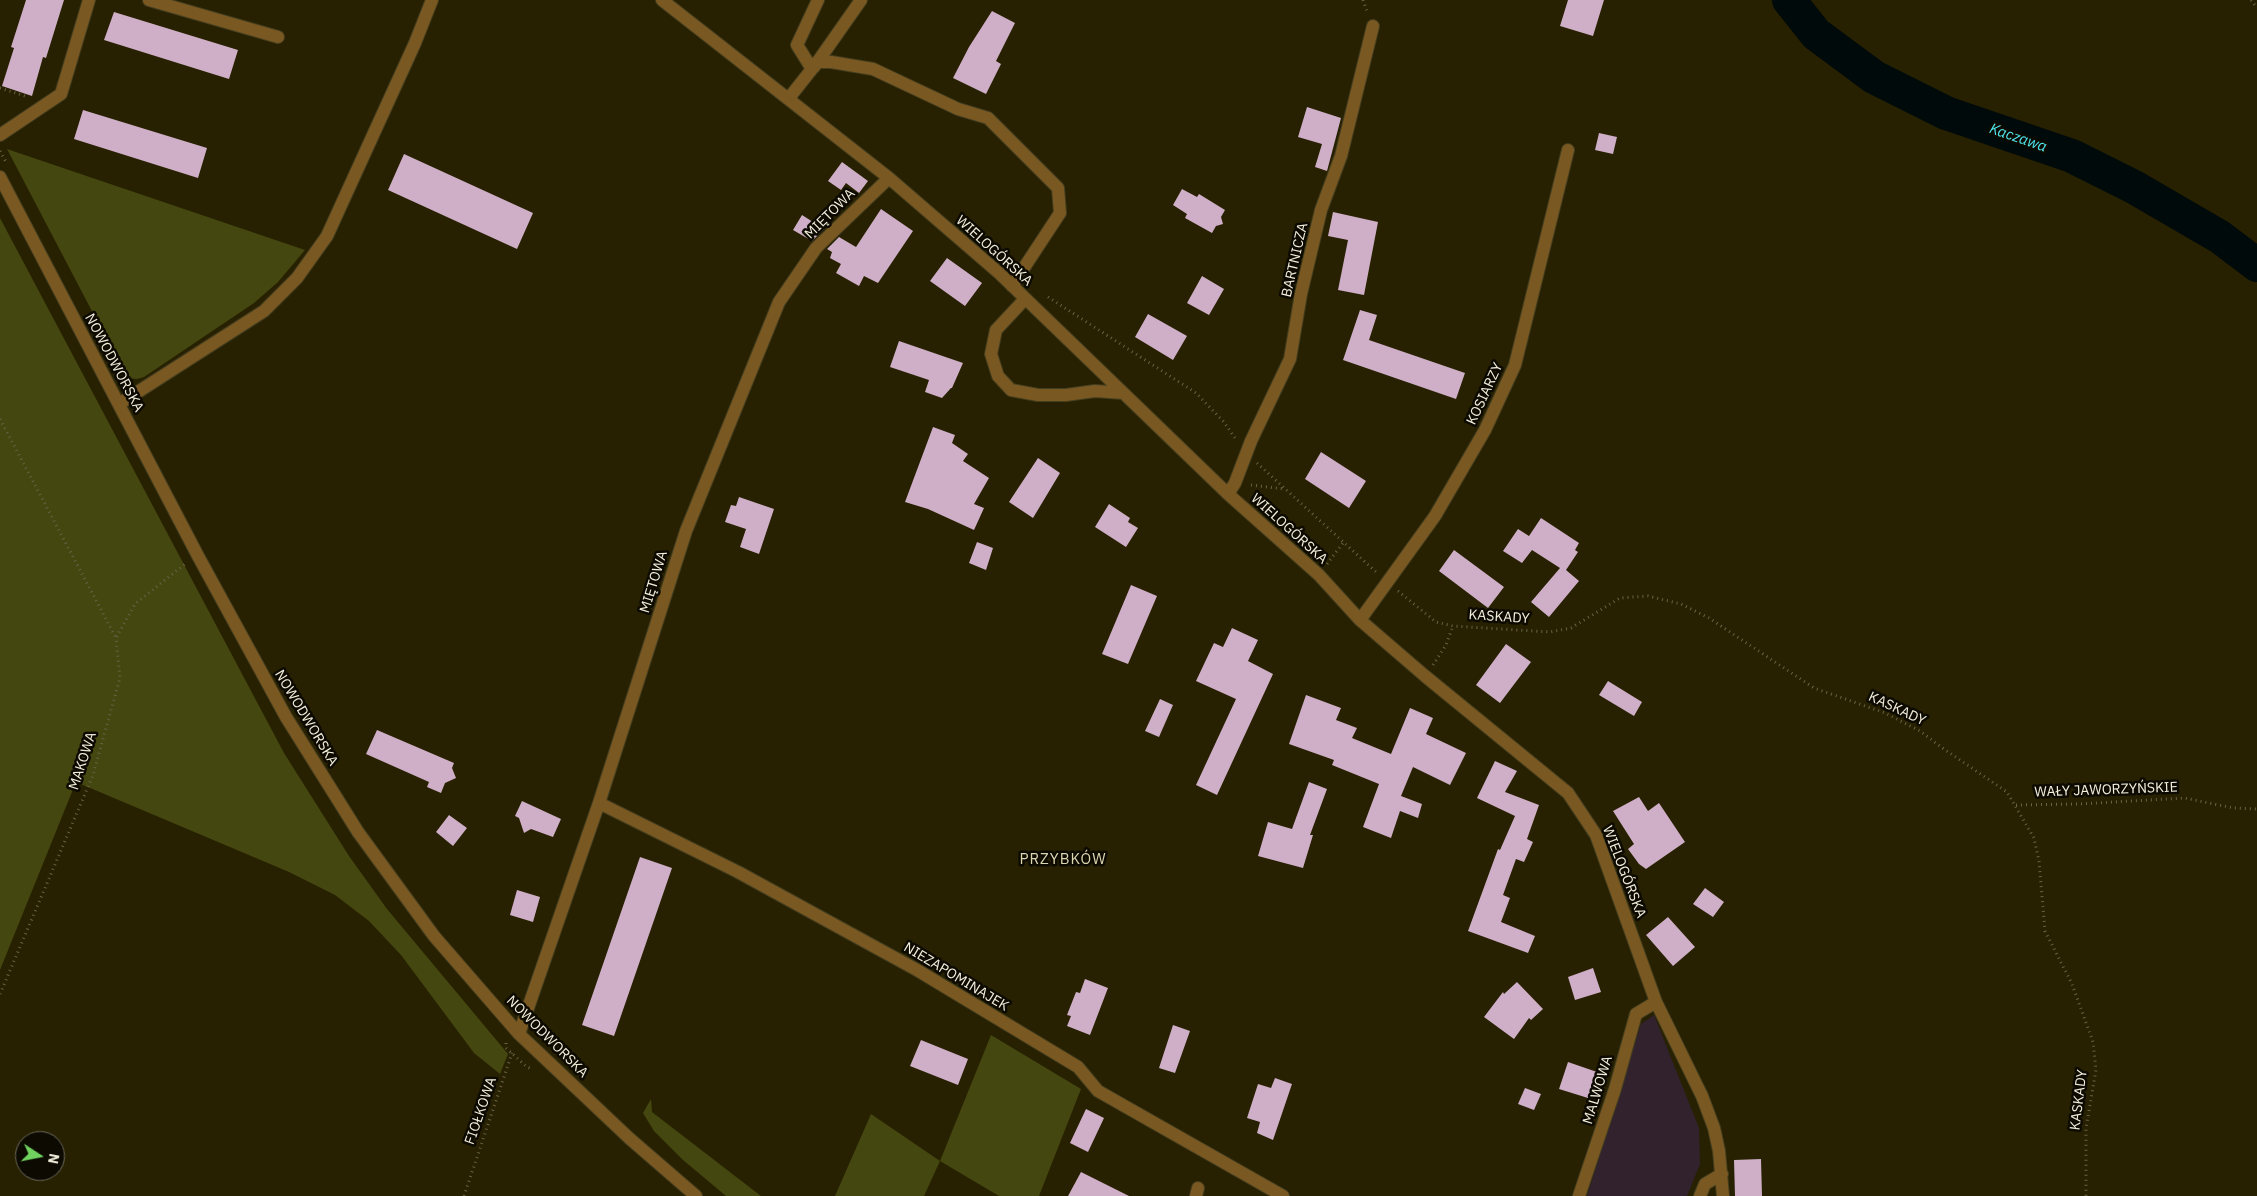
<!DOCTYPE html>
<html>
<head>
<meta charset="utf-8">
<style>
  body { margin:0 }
  #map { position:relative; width:2257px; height:1196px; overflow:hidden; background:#272101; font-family:"IBM Plex Sans",sans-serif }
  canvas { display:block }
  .north { position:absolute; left:15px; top:1131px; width:50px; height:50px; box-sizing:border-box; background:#0d0b01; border:1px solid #696659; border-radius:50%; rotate:101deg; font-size:14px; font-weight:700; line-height:20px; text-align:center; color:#f3efdd }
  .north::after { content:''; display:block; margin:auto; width:18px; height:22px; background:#70d35f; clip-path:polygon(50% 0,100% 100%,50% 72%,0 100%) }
</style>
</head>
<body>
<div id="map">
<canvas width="2257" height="1196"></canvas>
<div class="north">N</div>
</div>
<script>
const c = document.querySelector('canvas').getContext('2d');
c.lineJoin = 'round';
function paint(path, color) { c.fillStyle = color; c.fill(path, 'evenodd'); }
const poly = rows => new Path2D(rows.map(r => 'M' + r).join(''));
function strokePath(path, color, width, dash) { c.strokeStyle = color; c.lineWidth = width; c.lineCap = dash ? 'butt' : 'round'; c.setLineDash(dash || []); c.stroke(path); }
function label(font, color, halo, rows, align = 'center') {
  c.font = font + ' "IBM Plex Sans",sans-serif'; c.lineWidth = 5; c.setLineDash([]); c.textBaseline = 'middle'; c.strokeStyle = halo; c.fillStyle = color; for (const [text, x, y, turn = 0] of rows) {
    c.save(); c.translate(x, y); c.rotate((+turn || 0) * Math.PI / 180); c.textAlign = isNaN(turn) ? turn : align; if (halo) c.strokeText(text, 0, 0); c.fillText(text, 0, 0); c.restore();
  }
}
paint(poly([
  [1654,1015,1699,1128,1700,1164,1687,1196,1587,1196,1641,1024]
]), '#32222e');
paint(poly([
  [7,149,305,250,278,282,254,303,144,377,137,379,127,378],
  [0,218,284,753,349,856,387,909,508,1054,500,1074,474,1053,401,955,369,921,335,895,289,872,76,782,0,970],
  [991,1035,1081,1089,1039,1196,999,1196,940,1161,924,1196,835,1196,871,1114,940,1161],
  [651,1099,652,1112,761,1196,726,1196,683,1160,654,1131,643,1113]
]), '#44470f');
strokePath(poly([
  [1789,0,1816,34,1874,77,1946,113,2072,156,2134,187,2220,237,2257,265]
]), '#000a0b', 34);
paint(poly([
  [26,0,64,0,46,58,43,57,32,96,2,86,14,48,11,47],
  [1568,0,1604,0,1593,36,1560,26],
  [992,11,1015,23,996,61,1001,64,986,94,953,78,969,47],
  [114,12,238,50,229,79,104,40],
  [1307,107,1341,118,1327,171,1315,167,1322,144,1298,137],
  [83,110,207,148,198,178,74,139],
  [1599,133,1617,137,1613,154,1595,150],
  [404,154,533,213,517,249,388,190],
  [842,162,868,181,859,193,846,183,841,190,828,181],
  [1182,189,1197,197,1199,194,1225,210,1221,217,1223,224,1216,226,1212,233,1185,218,1187,214,1173,205],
  [881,209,913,231,878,283,864,276,859,286,836,273,841,264,830,258,832,252,827,249,839,237,856,247],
  [1333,212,1378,222,1364,295,1338,290,1348,240,1328,236],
  [802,215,824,229,812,241,793,230],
  [947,258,982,283,965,306,930,281],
  [1202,276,1224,289,1209,315,1187,303],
  [1360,310,1377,315,1369,340,1465,373,1456,399,1343,360],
  [1148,314,1187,336,1173,360,1135,337],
  [899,341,963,363,952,388,951,388,942,398,925,392,929,380,890,367],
  [933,427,955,435,952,443,968,454,963,461,989,478,974,504,984,508,974,530,928,509,905,502],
  [1321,452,1366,481,1349,508,1305,479],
  [1038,458,1060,473,1033,518,1009,502],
  [739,497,774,509,759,554,740,547,746,529,725,522,731,505,736,506],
  [1109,504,1130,518,1128,522,1138,528,1126,547,1095,527],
  [1541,518,1579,543,1575,550,1578,552,1566,570,1579,581,1549,617,1531,602,1560,568,1532,550,1522,563,1503,551,1518,529,1529,536],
  [977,542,993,548,986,570,969,563],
  [1454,550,1504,587,1488,608,1439,571],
  [1131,585,1157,596,1128,664,1102,654],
  [1232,628,1258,640,1248,661,1273,674,1217,795,1196,785,1236,699,1196,681,1214,643,1223,647],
  [1506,644,1531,662,1500,703,1476,685],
  [1608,681,1642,702,1634,716,1599,695],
  [1306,695,1341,708,1336,720,1357,728,1352,738,1391,754,1410,708,1433,718,1426,734,1466,753,1450,785,1413,767,1401,796,1422,804,1418,818,1400,811,1391,838,1363,827,1379,784,1332,765,1334,760,1289,744],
  [1160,699,1173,705,1159,737,1145,731],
  [377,730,454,763,452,768,456,778,445,783,441,793,427,787,429,782,366,754],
  [1495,761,1517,771,1505,792,1539,805,1527,839,1533,842,1524,862,1516,859,1503,895,1510,898,1501,922,1535,936,1528,953,1468,931,1498,849,1500,850,1515,816,1477,798],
  [1309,782,1327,789,1310,835,1313,835,1303,868,1258,856,1268,822,1292,829],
  [1639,797,1648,811,1659,803,1685,842,1646,869,1639,864,1628,849,1634,844,1613,811],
  [522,801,561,819,553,837,531,829,524,833,519,818,515,816],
  [449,815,467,828,453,846,436,832],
  [640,857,672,868,614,1036,582,1025],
  [1705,888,1724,902,1713,917,1693,904],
  [517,890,540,897,533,922,510,915],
  [1668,917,1695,947,1673,966,1646,935],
  [1593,968,1601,992,1575,1000,1568,977],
  [1085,979,1108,988,1090,1035,1067,1026,1071,1016,1067,1015,1076,992,1080,993],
  [1517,982,1543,1009,1531,1020,1529,1018,1514,1039,1484,1017,1503,992,1504,994],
  [1173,1025,1190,1031,1175,1073,1159,1068],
  [921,1040,968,1059,958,1085,910,1066],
  [1568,1062,1597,1072,1588,1098,1559,1089],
  [1275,1078,1292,1084,1273,1140,1257,1133,1260,1122,1247,1118,1258,1084,1271,1088],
  [1525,1088,1541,1094,1534,1110,1518,1104],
  [1086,1109,1104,1118,1088,1152,1070,1143],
  [1761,1159,1762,1196,1735,1196,1734,1160],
  [1081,1172,1129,1196,1068,1196]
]), '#cfafc8');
const minor = poly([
  [149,0,278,37],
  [662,0,889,178,999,273,1228,494,1319,575,1360,620,1425,676,1568,793,1596,835,1656,1002,1702,1096,1714,1128,1719,1151,1723,1196],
  [817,62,831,62,873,69,958,109,988,118,1058,188,1060,213,1012,286],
  [814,67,861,0],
  [789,98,812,69,797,45,818,0],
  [0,135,61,94,89,0],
  [0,177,198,556,286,717,358,832,434,936,519,1034,629,1138,696,1196],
  [1025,299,996,330,991,354,998,376,1011,390,1038,395,1066,395,1095,391,1123,393],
  [119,404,264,311,297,278,327,236,415,43,432,0],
  [1228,494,1235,483,1251,441,1290,359,1301,294,1321,210,1341,156,1373,26],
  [1360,620,1435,516,1485,430,1515,365,1568,150],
  [599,803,738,872,917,970,1078,1067,1098,1091,1283,1196],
  [519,1034,599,803,686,531,779,302,816,248,889,178],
  [1196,1196,1198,1188],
  [1579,1196,1615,1089,1636,1014,1656,1002],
  [1700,1196,1705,1184,1722,1174]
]);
strokePath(minor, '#443e20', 14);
strokePath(poly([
  [1363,0,1368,14],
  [2251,0,2257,8],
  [0,88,28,97],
  [0,151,6,162],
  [1048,297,1196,393,1223,421,1235,438],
  [0,419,116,638],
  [1257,463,1376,572],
  [1251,485,1284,489],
  [1327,564,1343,543],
  [1398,591,1436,622,1453,626,1550,632,1571,628,1620,598,1648,596,1681,604,1709,618,1814,688,1885,713,1920,731,1941,747,2007,792,2034,838,2039,861,2045,931,2072,984,2093,1042,2096,1070,2086,1128,2086,1196],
  [1433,665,1446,645,1453,626],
  [2016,805,2079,804,2184,798,2234,808,2257,809],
  [0,994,93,775,120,678,116,638,135,604,185,564],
  [506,1043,506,1048,527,1067,532,1069],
  [464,1196,512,1053]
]), '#686247', 3, [1, 4]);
strokePath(minor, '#7a5821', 12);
strokePath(poly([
  [513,1007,535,1032]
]), '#686247', 3, [1, 4]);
label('14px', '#f3efdd', '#0d0b01', [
  ["MIĘTOWA",830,214,-45],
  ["WIELOGÓRSKA",994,251,42],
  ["BARTNICZA",1295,260,-77],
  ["NOWODWORSKA",114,363,62],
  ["KOSIARZY",1485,394,-65],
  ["WIELOGÓRSKA",1289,529,42],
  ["MIĘTOWA",654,582,-73],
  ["KASKADY",1499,617,4],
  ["KASKADY",1897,709,25],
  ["NOWODWORSKA",306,718,59],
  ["MAKOWA",83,761,-72],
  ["WAŁY JAWORZYŃSKIE",2106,790,-2],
  ["WIELOGÓRSKA",1624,872,69],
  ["NIEZAPOMINAJEK",956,977,31],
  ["NOWODWORSKA",547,1037,45],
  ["MALWOWA",1598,1090,-73],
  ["KASKADY",2079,1100,-83],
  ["FIOŁKOWA",481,1111,-71]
]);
label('italic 15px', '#4ee5ee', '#0d0b01', [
  ["Kaczawa",2018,138,19]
]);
c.letterSpacing = '1px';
label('15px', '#dcd5b1', '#0d0b01', [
  ["PRZYBKÓW",1063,860]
]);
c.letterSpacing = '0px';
</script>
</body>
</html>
